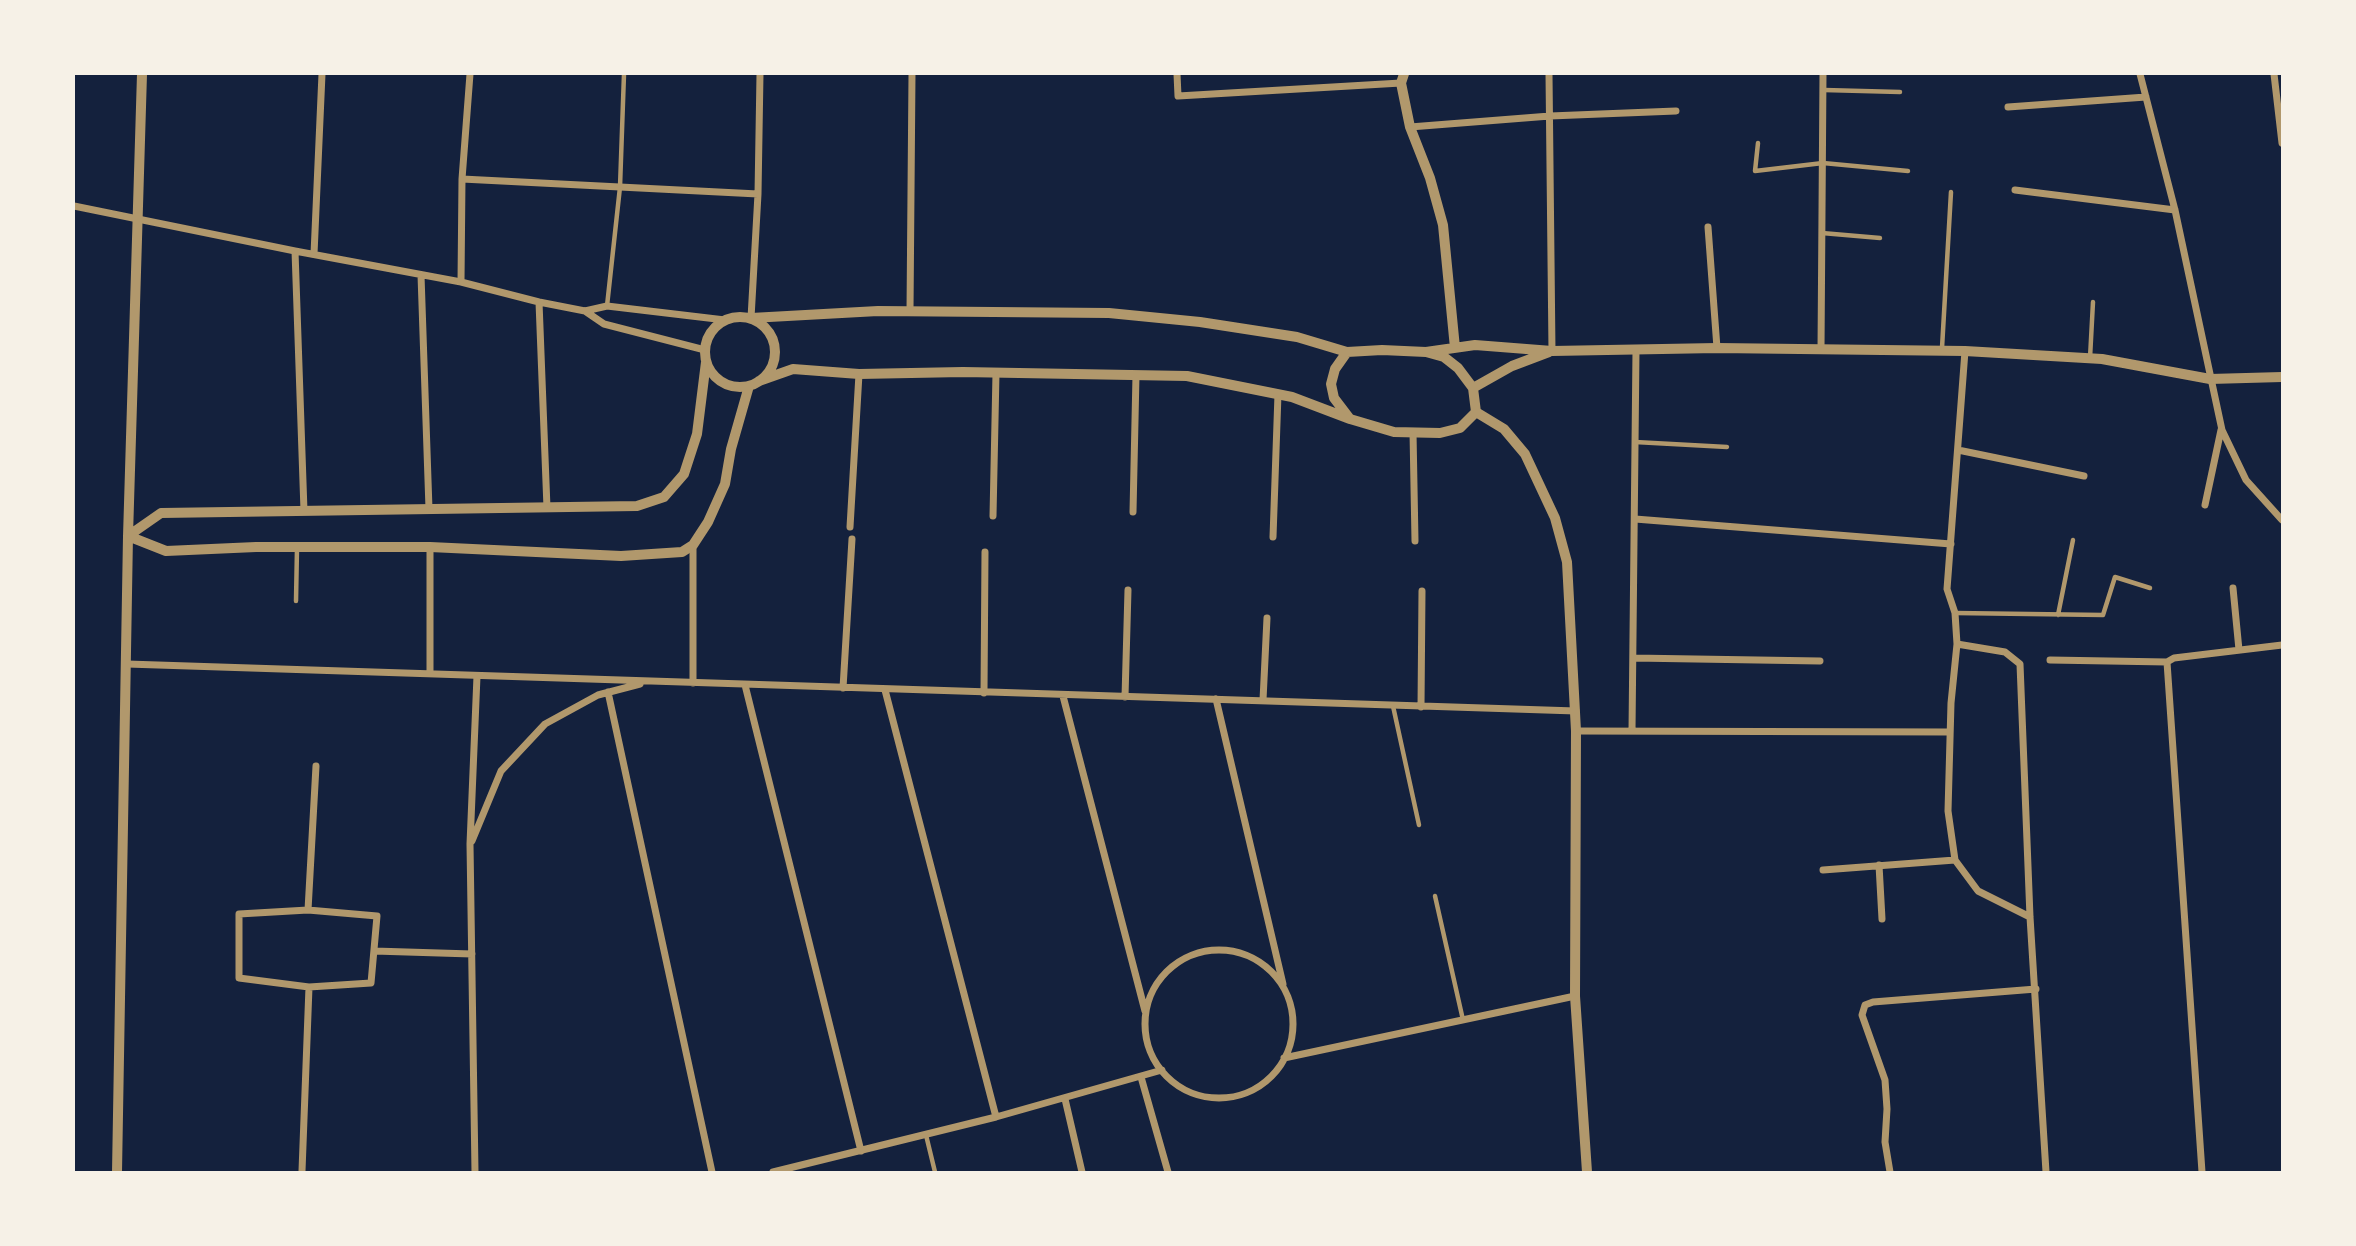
<!DOCTYPE html>
<html>
<head>
<meta charset="utf-8">
<style>
  body { margin:0 }
  #map { position:relative; width:2356px; height:1246px; overflow:hidden; background:#14213d; font-family:Rubik,sans-serif }
  canvas { display:block }
  .frame { position:absolute; inset:0; border:75px solid #f6f1e7; pointer-events:none }
</style>
</head>
<body>
<div id="map">
<canvas width="2356" height="1246"></canvas>
<div class="frame"></div>
</div>
<script>
const c = document.querySelector('canvas').getContext('2d');
c.lineJoin = 'round';
const poly = rows => new Path2D(rows.map(r => 'M' + r).join(''));
function strokePath(path, color, width, dash) { c.strokeStyle = color; c.lineWidth = width; c.lineCap = dash ? 'butt' : 'round'; c.setLineDash(dash || []); c.stroke(path); }
strokePath(poly([
  [1824,90,1900,92],
  [1758,143,1755,171,1823,163,1908,171],
  [1822,233,1880,238],
  [607,306,620,187,624,74],
  [1942,348,1951,192],
  [2090,358,2093,302],
  [1635,442,1727,447],
  [296,601,297,548],
  [1955,613,2103,615,2115,577,2150,588],
  [2058,615,2073,540],
  [1393,706,1419,825],
  [1435,896,1463,1020],
  [926,1135,935,1172]
]), '#b1986c', 4.5);
strokePath(poly([
  [1177,74,1178,96,1401,83],
  [1549,74,1552,351],
  [2140,74,2175,210,2222,430,2246,480,2282,520],
  [2274,74,2282,143],
  [2008,107,2146,97],
  [1410,127,1550,116,1676,111],
  [462,179,758,194,751,318],
  [2015,190,2175,210],
  [758,194,760,74],
  [74,206,295,251,461,282,539,302,585,311,607,306,725,320],
  [1708,227,1717,348],
  [295,251,304,511],
  [314,254,322,74],
  [421,275,429,509],
  [461,282,462,179,470,74],
  [539,302,547,508],
  [585,311,604,324,705,350],
  [910,311,912,74],
  [1821,349,1823,74],
  [1965,351,1947,589,1955,613,1957,644,1951,703,1948,811,1955,860,1978,891,2030,917],
  [1413,432,1415,541],
  [1958,450,2084,476],
  [2205,505,2221,430],
  [1133,512,1136,375],
  [993,516,996,373],
  [1635,519,1951,544],
  [850,527,859,374],
  [1273,537,1278,394],
  [2233,588,2239,650],
  [1957,644,2005,652,2020,664,2030,917,2046,1172],
  [1633,658,1820,661],
  [2050,660,2167,662,2174,658,2282,645],
  [2167,662,2202,1172],
  [127,664,1576,711],
  [430,674,430,547],
  [693,683,693,545],
  [745,685,861,1151],
  [843,688,852,539],
  [885,690,996,1117],
  [608,692,712,1172],
  [984,693,985,552],
  [1063,696,1145,1011],
  [1125,697,1128,590],
  [1216,699,1283,984],
  [1263,700,1267,618],
  [1421,707,1422,591],
  [1576,731,1950,732],
  [1632,731,1636,350],
  [472,841,501,771,545,724,598,695,640,684],
  [1879,865,1882,919],
  [1823,870,1955,860],
  [308,910,316,766],
  '1145 1024a74 74 0 1 1 148 0a74 74 0 1 1-148 0Z',
  [374,951,472,954],
  [1284,1058,1575,996],
  [1141,1077,1168,1172],
  [1065,1099,1082,1172],
  [302,1171,309,987,371,983,377,916,308,910,239,914,239,978,309,987],
  [475,1172,470,844,477,676],
  [773,1172,996,1117,1162,1070],
  [1890,1172,1885,1142,1887,1109,1885,1080,1862,1015,1865,1005,1873,1002,2036,989]
]), '#b1986c', 7);
strokePath(poly([
  [1404,74,1401,83,1410,127,1430,178,1443,225,1455,348],
  '705 352a35 35 0 1 1 70 0a35 35 0 1 1-70 0Z',
  [751,318,878,311,1109,313,1200,322,1297,337,1347,352],
  [1382,350,1426,352,1444,357,1458,368,1473,388,1476,412,1460,428,1440,433,1394,432,1350,419,1334,398,1331,384,1335,369,1347,352,1382,350],
  [1426,352,1475,345,1552,351,1717,348,1965,351,2102,359,2210,379,2282,377],
  [759,381,793,369,859,374,963,372,1187,376,1292,397,1350,419],
  [1473,388,1512,366,1549,352],
  [1476,412,1504,429,1525,454,1555,518,1567,562,1576,731,1575,996,1587,1172],
  [128,536,166,551,256,547,430,547,621,556,682,552,693,545,708,522,725,484,731,449,749,386],
  [128,536,161,513,637,506,664,497,684,474,697,434,706,362],
  [117,1172,128,536,142,74]
]), '#b1986c', 10);
</script>
</body>
</html>
